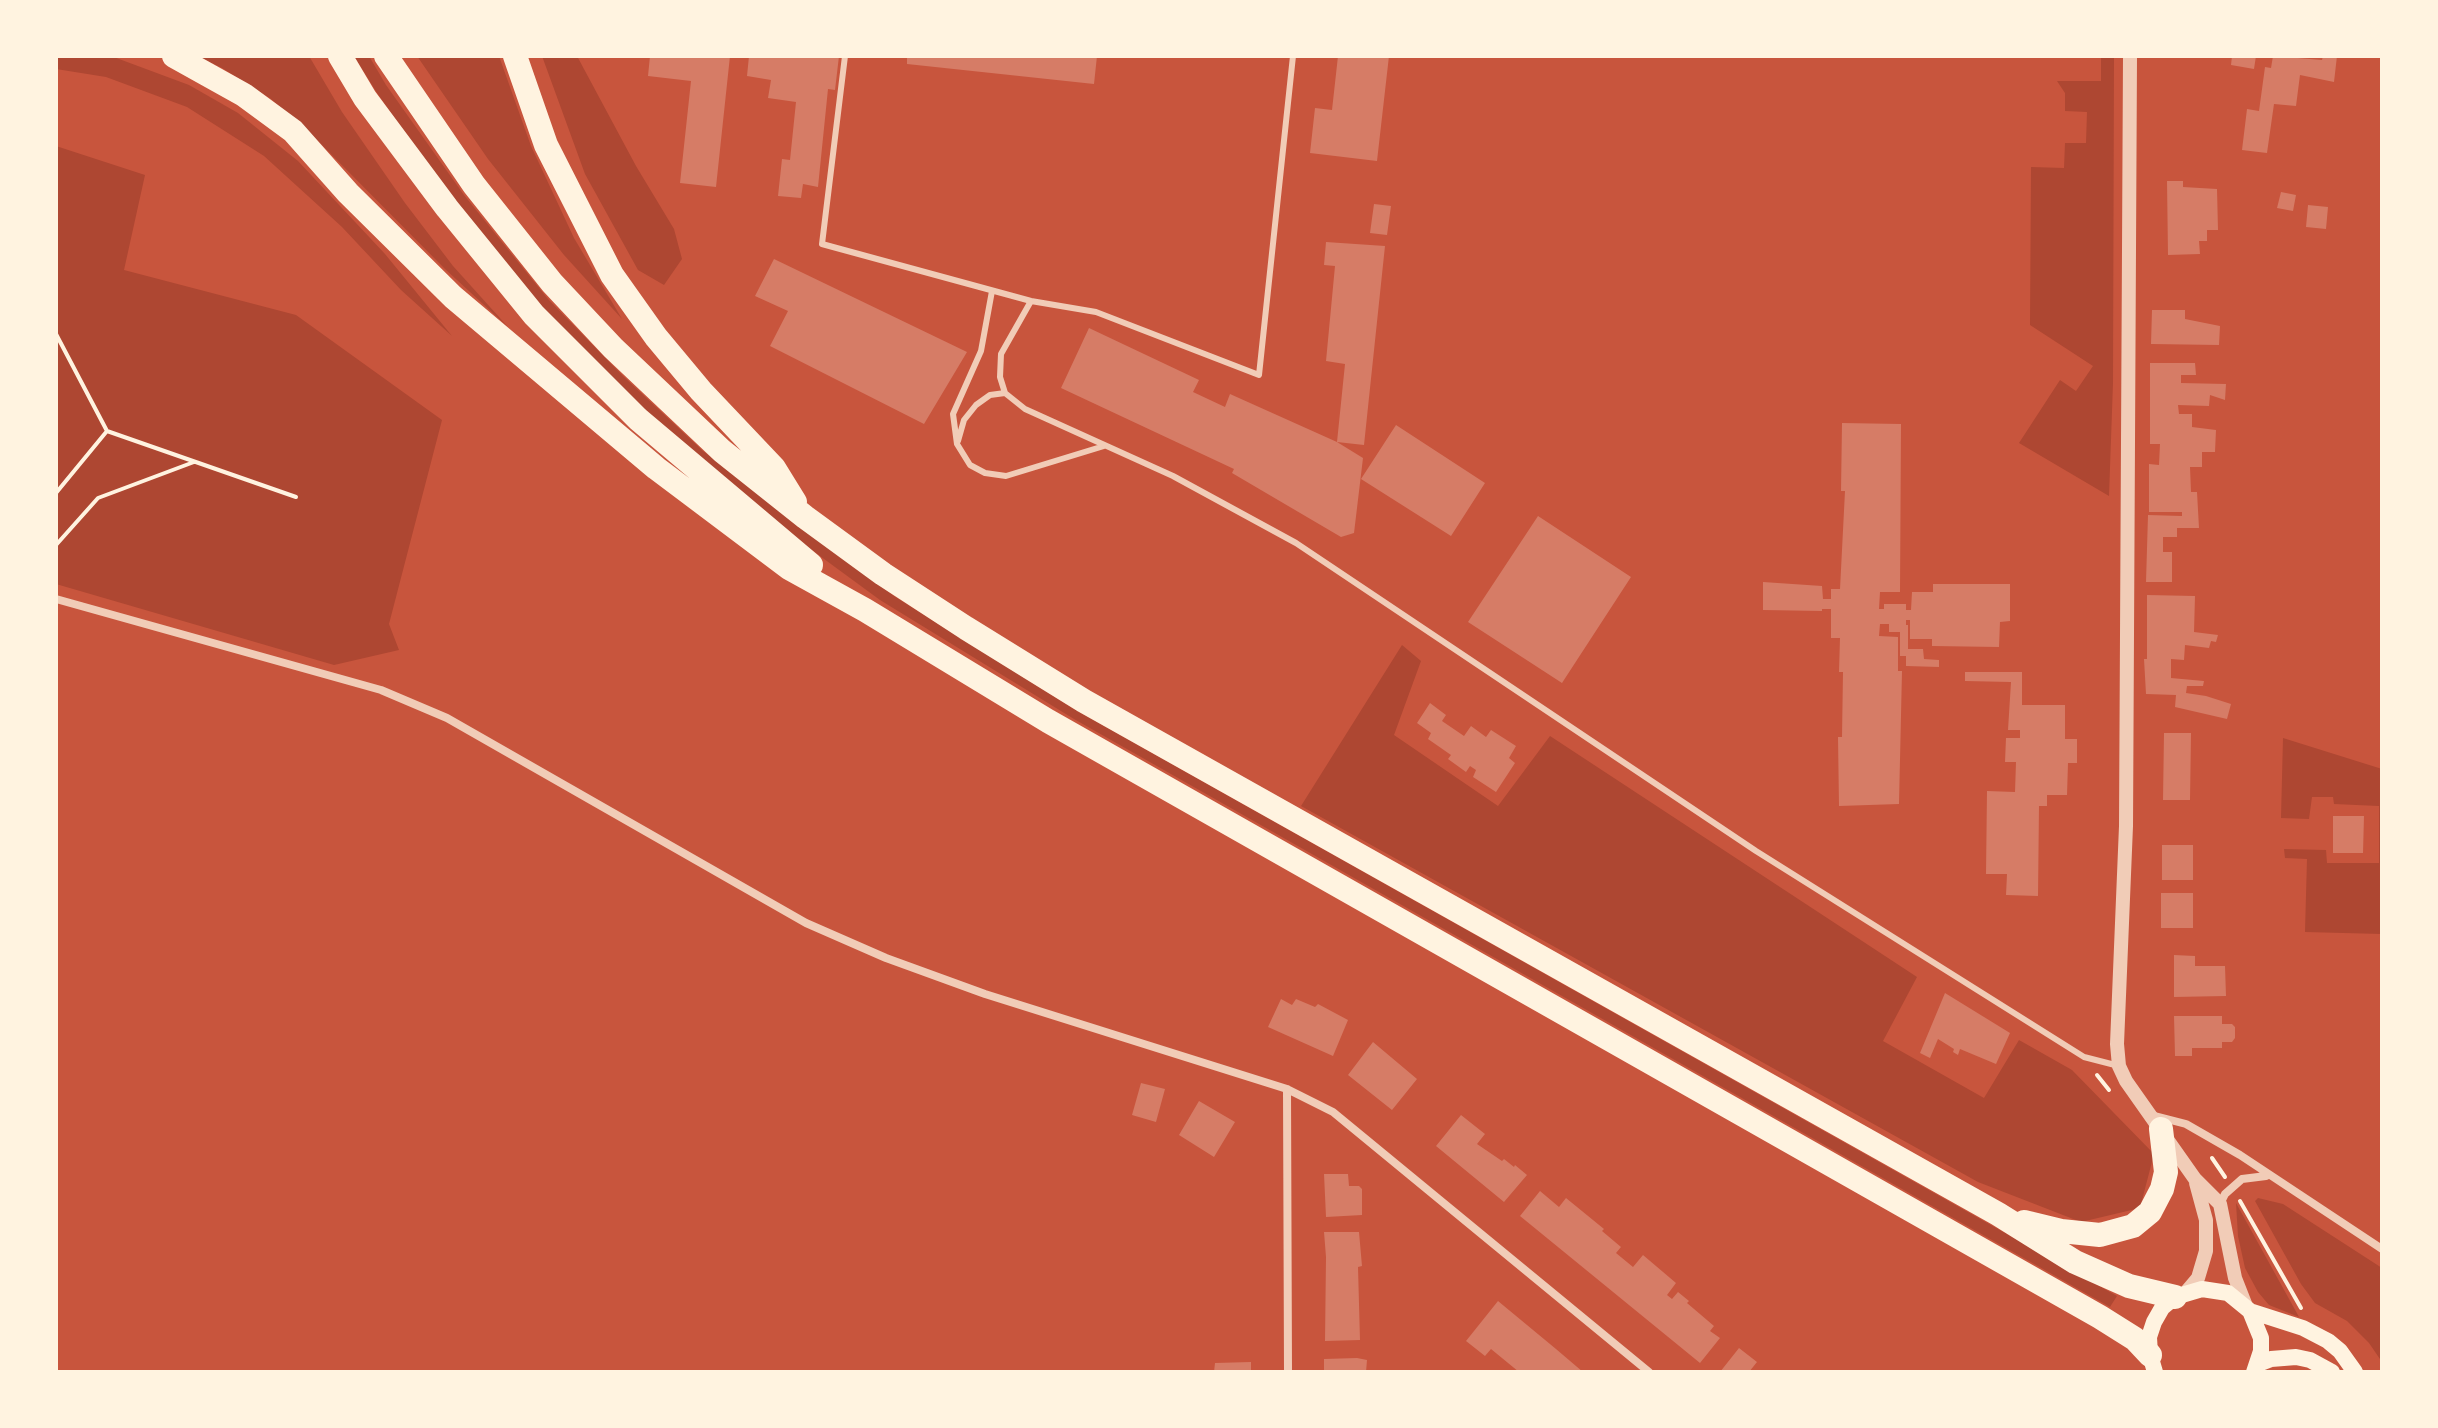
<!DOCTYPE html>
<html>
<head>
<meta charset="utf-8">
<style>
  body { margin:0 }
  #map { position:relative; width:2438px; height:1428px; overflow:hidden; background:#c8553d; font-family:Jost,sans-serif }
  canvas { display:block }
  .frame { position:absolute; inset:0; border:58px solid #fff3e0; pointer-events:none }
</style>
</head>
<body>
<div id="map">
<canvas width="2438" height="1428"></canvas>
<div class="frame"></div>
</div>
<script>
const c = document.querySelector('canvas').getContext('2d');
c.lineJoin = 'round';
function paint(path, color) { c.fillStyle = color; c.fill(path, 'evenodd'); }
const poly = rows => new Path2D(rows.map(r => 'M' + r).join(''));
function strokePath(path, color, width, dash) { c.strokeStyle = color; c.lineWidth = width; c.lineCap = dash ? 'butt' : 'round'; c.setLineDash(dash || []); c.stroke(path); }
paint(poly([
  [56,56,111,56,189,85,238,113,298,161,385,254,452,336,401,290,342,227,264,156,187,107,106,77,56,69],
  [197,56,309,56,342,112,405,203,453,266,508,327,445,269,314,137,271,99,222,68],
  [354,56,369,56,386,85,464,195,548,299,623,376,703,451,894,596,1074,709,2117,1296,2110,1307,1074,719,880,600,790,534,616,386,541,307,455,204,377,93],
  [417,56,499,56,531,146,574,238,622,319,564,255,488,159],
  [542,56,577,56,636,166,674,229,682,259,664,285,638,270,585,174],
  [2101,56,2114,56,2113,383,2109,496,2019,443,2060,380,2076,391,2093,366,2030,325,2031,167,2064,168,2065,143,2086,143,2087,112,2065,111,2065,93,2057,81,2101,81],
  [56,146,145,175,124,270,296,315,442,420,389,624,399,650,334,665,56,584],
  [1402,645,1421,661,1394,735,1498,806,1550,736,1917,977,1883,1041,1984,1098,2019,1040,2072,1070,2154,1154,2140,1208,2081,1222,1978,1182,1301,806],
  [2283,738,2382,769,2382,934,2305,932,2307,859,2285,858,2284,849,2326,850,2327,863,2379,863,2379,806,2334,804,2333,797,2312,797,2309,819,2281,818],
  [2258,1198,2283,1204,2382,1268,2382,1362,2369,1343,2347,1321,2315,1303,2301,1284,2255,1201],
  [2236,1203,2299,1317,2269,1305,2258,1292,2245,1268,2238,1236]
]), '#ae4732');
paint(poly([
  [650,56,730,56,716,187,680,183,691,81,648,76],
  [749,56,839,56,835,90,828,89,818,187,803,184,801,198,778,196,782,159,790,160,796,102,768,98,771,80,747,76],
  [907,56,1097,56,1094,84,907,64],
  [1338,56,1389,56,1377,161,1310,153,1315,108,1332,110],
  [2232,56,2256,56,2254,69,2231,65],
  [2273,56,2322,60,2323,56,2337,56,2334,82,2300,75,2296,106,2274,104,2267,153,2242,150,2247,109,2259,111,2265,67,2271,68],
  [2167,181,2183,181,2183,187,2217,189,2218,230,2207,230,2207,241,2199,241,2200,254,2168,255],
  [2281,192,2296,195,2293,211,2277,208],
  [1374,204,1391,206,1387,235,1370,233],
  [2308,205,2328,207,2326,229,2306,227],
  [1326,242,1385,246,1364,445,1337,442,1363,458,1354,533,1341,537,1232,473,1234,469,1061,388,1089,328,1199,380,1193,392,1225,407,1230,394,1337,442,1345,364,1326,361,1335,266,1324,265],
  [774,259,967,352,924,424,770,346,788,311,755,296],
  [2152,310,2185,310,2185,319,2220,326,2219,345,2151,344],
  [2150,363,2195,363,2196,375,2181,375,2181,383,2226,384,2225,400,2210,395,2209,406,2178,405,2179,414,2192,414,2192,427,2216,430,2215,452,2202,452,2202,467,2190,467,2191,492,2197,492,2199,528,2177,528,2177,537,2163,537,2163,552,2172,552,2172,582,2146,582,2148,515,2182,516,2182,512,2149,512,2149,464,2159,465,2160,444,2150,444],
  [1842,423,1901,424,1900,592,1880,592,1879,609,1884,609,1884,604,1906,604,1906,610,1911,610,1912,592,1933,592,1933,584,2010,584,2010,621,2000,622,1999,647,1932,646,1932,639,1910,639,1910,620,1906,620,1906,625,1908,625,1908,649,1923,649,1924,659,1939,660,1939,667,1906,666,1906,656,1900,656,1900,632,1889,632,1889,624,1880,624,1879,636,1898,637,1898,671,1902,671,1899,804,1839,806,1838,737,1842,737,1843,672,1839,672,1840,638,1831,638,1831,609,1822,609,1822,611,1763,610,1763,582,1822,586,1823,599,1831,599,1831,589,1840,589,1845,491,1841,491],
  [1396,425,1485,483,1451,536,1361,479],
  [1538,516,1631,577,1562,683,1468,622],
  [2147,595,2195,596,2194,632,2218,635,2216,642,2211,641,2209,648,2185,645,2184,660,2171,659,2171,678,2204,681,2203,686,2187,686,2186,693,2206,696,2231,704,2227,719,2175,707,2176,695,2146,694,2144,659,2147,659],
  [1965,672,2022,672,2022,705,2065,705,2065,739,2077,739,2077,763,2068,763,2067,795,2047,795,2047,806,2039,806,2038,896,2006,895,2007,874,1986,874,1987,791,2015,792,2016,762,2005,762,2006,738,2020,738,2020,730,2008,730,2011,682,1965,681],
  [1430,703,1446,715,1442,721,1464,736,1471,726,1486,737,1491,730,1516,746,1509,758,1515,763,1496,792,1473,777,1476,770,1470,766,1466,772,1448,759,1451,755,1428,739,1431,733,1417,723],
  [2164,733,2191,733,2190,800,2163,800],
  [2333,816,2364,816,2363,853,2333,853],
  [2162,845,2193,845,2193,880,2162,880],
  [2161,893,2193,893,2193,928,2161,928],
  [2174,955,2195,956,2195,966,2225,966,2226,996,2174,997],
  [1945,993,2010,1033,1996,1064,1960,1049,1958,1055,1953,1052,1954,1049,1938,1039,1930,1058,1920,1053],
  [1281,999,1292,1005,1296,999,1315,1007,1318,1004,1348,1020,1333,1056,1268,1027],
  [2174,1016,2222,1016,2222,1024,2232,1024,2235,1027,2235,1038,2232,1042,2222,1042,2222,1048,2192,1048,2192,1056,2175,1056],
  [1373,1042,1417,1079,1392,1110,1348,1075],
  [1141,1083,1165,1089,1156,1122,1132,1115],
  [1199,1101,1235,1122,1214,1157,1179,1135],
  [1461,1115,1485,1134,1477,1144,1502,1161,1504,1159,1514,1167,1515,1165,1527,1175,1504,1202,1436,1146],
  [1324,1174,1348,1174,1349,1186,1359,1186,1362,1189,1362,1215,1326,1217],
  [1540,1191,1559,1207,1566,1198,1604,1229,1602,1231,1621,1247,1616,1253,1633,1267,1643,1255,1676,1283,1667,1295,1672,1299,1678,1292,1689,1301,1687,1303,1714,1326,1710,1331,1720,1338,1700,1363,1520,1216],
  [1324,1232,1359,1232,1362,1266,1358,1267,1360,1340,1325,1341,1326,1257],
  [1498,1301,1556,1349,1583,1372,1519,1372,1491,1349,1485,1356,1466,1341],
  [1739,1348,1757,1362,1749,1372,1720,1372],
  [1357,1358,1367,1360,1366,1372,1324,1372,1324,1359],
  [1251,1362,1251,1372,1214,1372,1215,1363]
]), '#d67c66');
strokePath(poly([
  [56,334,107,431,56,493],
  [107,431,296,497],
  [56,545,98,498,194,462],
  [2097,1075,2109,1090],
  [2212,1158,2225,1177],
  [2240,1201,2301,1308]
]), '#fff3e0', 4);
strokePath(poly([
  [845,56,822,244,1031,301,1096,312,1259,375,1293,56],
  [992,291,981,351,953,414,957,444,970,465,985,473,1006,476,1104,446],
  [1031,301,1001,354,1000,377,1005,393,1025,409,1173,476,1296,543,1756,851,2084,1057,2119,1066],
  [958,441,964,420,976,405,990,395,1005,393]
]), '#f1ccb7', 6);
strokePath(poly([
  [56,599,381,690,447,718,806,923,886,958,985,994,1287,1089,1333,1112,1649,1372],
  [1287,1089,1288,1372],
  [2151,1115,2186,1124,2240,1155,2382,1249],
  [2220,1204,2225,1194,2242,1179,2266,1176]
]), '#f1ccb7', 8);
strokePath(poly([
  [2130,56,2126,826,2117,1044,2119,1066,2126,1081,2195,1179,2220,1204,2235,1278,2246,1306],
  [2187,1291,2198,1278,2206,1251,2206,1220,2196,1183]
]), '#f1ccb7', 14);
strokePath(poly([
  [2250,1311,2303,1328,2328,1341,2340,1351,2355,1372],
  [2258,1364,2271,1359,2296,1357,2310,1360,2332,1372],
  [2155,1372,2150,1355,2149,1337,2154,1322,2162,1308,2175,1297,2202,1289,2228,1293,2250,1311,2261,1338,2261,1351,2254,1372]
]), '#fff3e0', 16);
strokePath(poly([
  [174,56,244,95,293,131,348,193,453,297,656,468,789,568,865,610,1048,721,2100,1317,2135,1339,2150,1355],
  [340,56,365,98,447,208,534,315,638,419,811,565],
  [386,56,474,185,552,283,613,348,722,451,805,517,883,574,966,628,1084,701,1998,1214,2075,1262,2129,1286,2175,1297],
  [515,56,546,145,612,275,656,337,701,391,774,468,795,502],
  [2024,1222,2061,1231,2100,1235,2133,1226,2150,1212,2162,1189,2166,1172,2161,1129]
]), '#fff3e0', 24);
</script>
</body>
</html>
